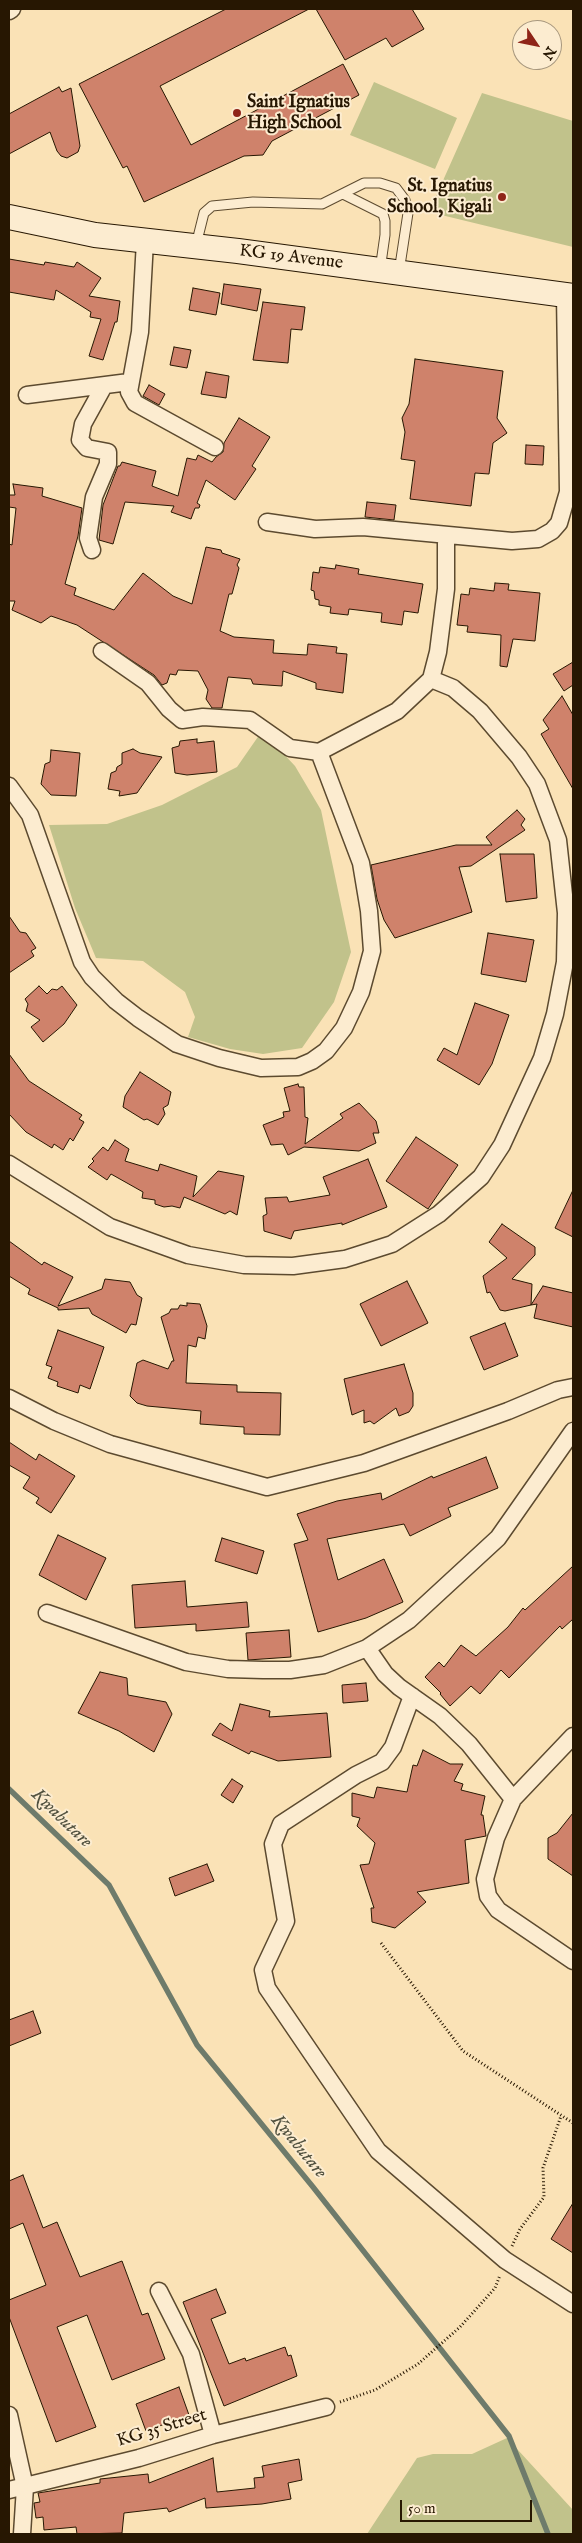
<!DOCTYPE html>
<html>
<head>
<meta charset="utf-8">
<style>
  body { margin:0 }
  #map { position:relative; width:582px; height:2543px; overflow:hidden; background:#fae2b6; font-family:"IM FELL English",serif }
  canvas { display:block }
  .frame { position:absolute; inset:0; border:10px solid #271702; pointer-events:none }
  .north { position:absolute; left:512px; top:20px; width:50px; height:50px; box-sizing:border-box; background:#fcecd0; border:1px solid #a7977e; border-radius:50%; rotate:124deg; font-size:14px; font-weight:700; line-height:20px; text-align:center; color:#271702 }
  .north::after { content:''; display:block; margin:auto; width:18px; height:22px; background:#8f2418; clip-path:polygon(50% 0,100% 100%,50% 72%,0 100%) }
  .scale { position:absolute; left:400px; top:2500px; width:132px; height:22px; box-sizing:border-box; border:2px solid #271702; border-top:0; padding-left:6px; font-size:15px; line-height:18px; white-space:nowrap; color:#271702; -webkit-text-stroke:4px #fcecd0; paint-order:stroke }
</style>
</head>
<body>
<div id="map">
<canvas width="582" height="2543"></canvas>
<div class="frame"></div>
<div class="north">N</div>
<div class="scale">50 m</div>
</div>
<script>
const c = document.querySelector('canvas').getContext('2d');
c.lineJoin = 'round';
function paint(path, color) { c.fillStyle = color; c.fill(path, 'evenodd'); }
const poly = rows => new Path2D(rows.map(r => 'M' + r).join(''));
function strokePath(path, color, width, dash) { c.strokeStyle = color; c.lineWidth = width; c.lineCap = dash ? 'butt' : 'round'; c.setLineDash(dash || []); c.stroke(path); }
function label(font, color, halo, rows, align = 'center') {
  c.font = font + ' "IM FELL English",serif'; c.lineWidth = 4; c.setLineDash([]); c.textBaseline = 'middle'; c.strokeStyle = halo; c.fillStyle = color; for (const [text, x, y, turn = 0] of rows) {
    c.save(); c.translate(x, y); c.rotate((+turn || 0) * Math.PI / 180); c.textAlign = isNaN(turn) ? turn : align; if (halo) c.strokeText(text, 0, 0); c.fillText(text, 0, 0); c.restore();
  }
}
paint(poly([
  [374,82,457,118,435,169,350,135],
  [482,93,573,121,573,247,429,212],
  [262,731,295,766,321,810,351,952,334,1002,302,1048,263,1054,230,1049,188,1037,195,1017,185,992,143,961,96,958,75,908,49,825,107,824,162,805,237,767],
  [507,2438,573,2510,573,2534,367,2534,417,2458,433,2454,472,2454]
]), '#c1c28b');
strokePath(poly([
  [9,1789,109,1885,197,2045,313,2187,509,2436,548,2534]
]), '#6e7b6b', 5.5);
const building = poly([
  [226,9,309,9,160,86,191,145,343,64,359,95,272,141,263,155,244,156,144,202,127,166,123,168,79,84,226,9],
  [316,9,412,9,424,29,392,47,386,38,345,60,316,9],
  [59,87,62,92,71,88,80,146,78,152,67,158,61,156,57,151,50,132,9,154,9,114,59,87],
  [9,259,44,265,45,262,74,267,77,262,101,278,89,296,120,301,117,322,115,322,103,360,89,356,101,319,90,317,91,312,56,290,54,300,9,292,9,259],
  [224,284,261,289,257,311,221,304,224,284],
  [193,288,220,293,216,315,189,310,193,288],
  [263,302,305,307,302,330,291,329,288,363,253,360,263,302],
  [174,347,191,350,187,368,170,365,174,347],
  [415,359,503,371,497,418,507,433,493,443,489,474,475,473,471,506,410,499,415,461,401,459,405,432,402,418,409,404,415,359],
  [206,372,229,376,226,398,201,394,206,372],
  [149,385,165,394,159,405,143,396,149,385],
  [239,418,270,437,252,466,256,469,235,500,206,480,197,503,200,505,199,508,195,508,191,519,171,512,174,506,125,502,113,544,99,540,103,505,118,466,120,466,122,462,156,471,152,486,178,496,187,458,196,460,198,455,212,462,216,457,223,452,224,443,239,418],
  [526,445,544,446,543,465,525,464,526,445],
  [13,484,43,488,42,496,82,508,78,536,65,584,76,588,74,595,114,610,143,573,173,596,192,604,206,547,221,550,222,553,240,559,237,565,239,568,232,594,229,594,220,631,234,637,274,640,273,653,307,655,308,644,337,647,336,653,347,654,343,693,316,689,316,683,283,671,282,686,253,684,251,679,228,677,222,708,212,708,206,699,208,690,198,671,178,670,176,675,170,674,167,683,162,685,154,675,77,625,51,616,41,623,12,610,15,601,9,601,9,544,12,545,16,508,9,507,9,495,15,495,13,484],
  [367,502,396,505,394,520,365,517,367,502],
  [336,565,359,569,358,574,423,584,418,613,404,611,402,625,381,622,382,613,349,609,348,615,330,613,331,607,319,605,319,600,315,599,314,591,311,590,313,572,319,573,320,567,335,569,336,565],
  [495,583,509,584,508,590,540,593,535,641,513,639,507,667,500,666,501,635,467,632,468,626,457,625,461,594,469,595,470,588,494,591,495,583],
  [573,662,573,685,564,691,553,674,573,662],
  [562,696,573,715,573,789,541,734,549,729,543,720,562,696],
  [197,739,197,743,214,741,217,772,187,775,175,773,172,748,179,746,180,741,197,739],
  [133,749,140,753,162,757,137,793,119,796,120,791,108,789,111,773,116,771,117,767,122,764,122,753,133,749],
  [51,750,80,753,76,796,51,795,41,784,45,764,50,762,51,750],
  [517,810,525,819,521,825,525,830,471,866,459,867,472,912,395,938,384,920,377,899,371,865,456,845,492,845,486,837,517,810],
  [500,854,534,854,537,898,506,902,500,854],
  [9,916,20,932,26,933,36,948,31,951,34,956,9,973,9,916],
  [488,933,534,940,526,982,481,974,488,933],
  [39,986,47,994,52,989,57,990,62,986,77,1005,64,1024,43,1042,31,1027,40,1020,26,1011,28,1004,25,999,39,986],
  [475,1003,509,1015,492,1064,479,1085,437,1060,444,1048,457,1055,475,1003],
  [9,1054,29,1081,82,1115,79,1119,84,1122,73,1141,70,1138,63,1150,54,1144,52,1148,26,1132,9,1114,9,1054],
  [140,1072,171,1092,168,1105,163,1108,165,1114,158,1125,147,1119,144,1120,123,1107,125,1096,140,1072],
  [298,1084,299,1087,304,1087,305,1117,308,1118,305,1144,343,1118,340,1114,359,1103,376,1121,379,1133,373,1133,376,1143,359,1151,304,1147,288,1155,283,1144,271,1145,263,1125,284,1117,283,1112,290,1111,284,1088,298,1084],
  [416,1137,458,1165,428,1209,386,1181,416,1137],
  [115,1140,129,1149,125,1161,158,1171,160,1164,197,1176,193,1197,218,1171,244,1176,237,1215,230,1211,225,1214,184,1197,180,1208,172,1206,164,1207,155,1204,155,1200,142,1198,143,1192,111,1174,107,1180,88,1167,94,1161,92,1159,103,1147,108,1151,115,1140],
  [368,1159,387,1207,342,1225,342,1223,294,1231,291,1239,264,1231,263,1216,267,1214,265,1198,287,1197,289,1202,330,1195,323,1177,368,1159],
  [573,1190,573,1237,555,1228,573,1190],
  [502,1224,535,1247,535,1255,512,1279,532,1284,531,1305,505,1311,500,1310,490,1292,487,1293,483,1276,507,1258,489,1242,502,1224],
  [9,1241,42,1265,44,1262,73,1277,58,1306,102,1289,105,1279,130,1282,137,1295,142,1298,136,1325,131,1324,126,1333,92,1314,89,1308,58,1310,58,1308,28,1294,30,1289,9,1276,9,1241],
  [407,1281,428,1323,381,1346,360,1304,407,1281],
  [543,1286,573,1293,573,1327,534,1318,537,1304,531,1305,543,1286],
  [187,1303,200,1304,207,1326,205,1339,198,1337,196,1347,188,1345,186,1383,237,1385,237,1392,281,1393,280,1435,244,1434,244,1427,200,1424,201,1411,147,1406,137,1403,130,1396,137,1363,143,1360,168,1369,172,1361,174,1361,161,1317,169,1313,171,1309,178,1309,180,1305,187,1306,187,1303],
  [505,1323,518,1356,484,1370,470,1337,505,1323],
  [58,1330,104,1347,90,1389,80,1385,78,1393,57,1386,58,1382,48,1378,52,1367,46,1365,58,1330],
  [404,1364,413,1393,413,1406,409,1412,399,1416,396,1408,374,1424,370,1421,364,1423,364,1410,352,1415,344,1379,404,1364],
  [9,1442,36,1460,39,1454,75,1476,51,1513,36,1503,39,1498,23,1488,30,1477,9,1465,9,1442],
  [486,1457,498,1488,448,1508,451,1516,410,1536,404,1524,327,1539,338,1580,384,1559,403,1602,366,1618,318,1632,294,1544,308,1540,297,1514,337,1501,381,1493,382,1500,432,1476,433,1478,486,1457],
  [58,1535,106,1558,86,1600,39,1575,58,1535],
  [222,1538,264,1551,257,1574,215,1561,222,1538],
  [573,1566,573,1619,562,1629,560,1626,509,1678,501,1670,480,1694,471,1686,450,1706,440,1694,441,1693,425,1677,439,1662,444,1667,461,1645,476,1656,508,1627,523,1608,525,1610,573,1566],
  [185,1581,187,1607,247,1602,249,1627,196,1631,196,1624,135,1628,132,1585,185,1581],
  [289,1630,291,1657,248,1660,246,1633,289,1630],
  [100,1672,127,1678,128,1695,166,1702,172,1714,154,1752,119,1731,78,1713,100,1672],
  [366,1683,368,1701,343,1703,342,1685,366,1683],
  [240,1704,270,1711,269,1717,327,1713,331,1757,278,1761,251,1751,249,1754,212,1735,220,1723,232,1731,240,1704],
  [423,1750,450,1764,463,1764,454,1781,463,1784,461,1790,485,1796,481,1815,483,1815,486,1836,465,1840,469,1883,417,1892,426,1902,395,1928,372,1922,371,1908,374,1908,360,1865,369,1864,375,1843,357,1826,360,1818,352,1816,352,1793,374,1798,377,1787,407,1792,413,1765,417,1766,423,1750],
  [232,1779,243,1786,233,1803,221,1795,232,1779],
  [573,1813,573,1876,548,1859,548,1838,557,1833,573,1813],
  [207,1864,214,1881,175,1896,169,1878,207,1864],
  [33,2011,41,2033,9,2046,9,2020,33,2011],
  [23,2175,43,2228,57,2222,80,2277,122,2261,142,2315,148,2313,165,2359,112,2380,87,2315,57,2327,96,2427,56,2442,9,2317,9,2300,46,2285,23,2223,9,2229,9,2181,23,2175],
  [573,2203,573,2253,551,2239,573,2203],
  [216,2289,226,2313,211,2319,229,2364,245,2358,246,2361,285,2347,288,2356,291,2355,297,2376,224,2406,183,2302,216,2289],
  [179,2387,189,2415,146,2431,136,2404,179,2387],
  [213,2458,217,2492,255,2488,254,2478,264,2477,262,2466,299,2459,302,2480,288,2483,291,2499,262,2504,206,2508,205,2498,169,2512,167,2508,124,2513,122,2533,77,2534,76,2527,44,2530,43,2517,36,2518,34,2503,40,2502,38,2493,100,2483,100,2479,148,2474,149,2483,213,2458]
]);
paint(building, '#cf826b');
strokePath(building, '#271702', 1);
const lane = poly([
  [343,194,383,214,385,221,385,235,380,270],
  [196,245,204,213,212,206,253,202,322,204,364,183,380,183,396,188,405,200,408,213,399,272]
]);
const street = poly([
  [9,11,12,9],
  [145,241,140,332,129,392,135,403,215,447],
  [27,395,129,382],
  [267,522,315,529,363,527,512,541,538,539,552,531,559,523,568,492,565,295],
  [92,550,88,538,94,497,108,464,108,452,87,448,80,440,83,424,104,386],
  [319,752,397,711,431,679,438,652,446,589,446,535],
  [9,786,30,815,82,962,92,977,116,1001,138,1018,177,1044,219,1058,261,1068,298,1067,312,1061,326,1051,344,1028,361,992,372,951,369,911,361,863,319,752,290,748,250,720,203,717,182,720,169,709,148,683,102,651],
  [9,1164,110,1227,188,1255,244,1265,293,1266,345,1259,392,1244,439,1214,481,1177,502,1145,542,1058,555,1014,565,962,566,913,558,840,537,784,519,757,480,711,453,688,431,679],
  [9,1398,54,1421,110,1444,267,1487,364,1463,508,1411,558,1390,573,1387],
  [47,1613,186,1662,228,1669,263,1670,290,1670,324,1665,367,1648,409,1620,498,1538,573,1431],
  [367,1648,385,1674,399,1687,440,1716,469,1744,513,1799],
  [412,1696,393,1747,382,1762,356,1775,281,1824,273,1844,286,1921,263,1970,267,1988,378,2151,505,2260,573,2304],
  [573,1736,513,1799,496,1838,485,1879,488,1896,498,1910,573,1961],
  [159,2291,191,2354,213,2435],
  [9,2415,25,2487,22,2534],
  [9,2490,139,2458,213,2435,326,2407]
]);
const secondary = poly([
  [9,217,95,235,238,251,573,296]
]);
strokePath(lane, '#5c4a2f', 11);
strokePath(street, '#5c4a2f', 19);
strokePath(secondary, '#271702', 26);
strokePath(poly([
  [381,1943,463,2051,573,2123],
  [512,2246,520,2229,544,2197,543,2168,561,2116],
  [340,2402,375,2390,418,2364,460,2327,495,2288,500,2275]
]), '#271702', 3, [1, 2.5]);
strokePath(lane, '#fcecd0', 9);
strokePath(street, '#fcecd0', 16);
strokePath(secondary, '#fcecd0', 24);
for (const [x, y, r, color] of [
  [237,113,5,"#8f2418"],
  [502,197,5,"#8f2418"]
]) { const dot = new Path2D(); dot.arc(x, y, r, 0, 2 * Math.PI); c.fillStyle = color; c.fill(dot); strokePath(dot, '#fcecd0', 2); }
label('bold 18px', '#271702', '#fcecd0', [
  ["Saint Ignatius",247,103],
  ["High School",247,124],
  ["St. Ignatius",492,187,"right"],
  ["School, Kigali",492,208,"right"]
], 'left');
label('18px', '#271702', '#fcecd0', [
  ["KG 19 Avenue",291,258,7],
  ["KG 35 Street",162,2429,-17]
]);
label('italic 19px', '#51513f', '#fcecd0', [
  ["Kwabutare",61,1819,44],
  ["Kwabutare",298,2147,51]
]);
</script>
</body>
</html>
